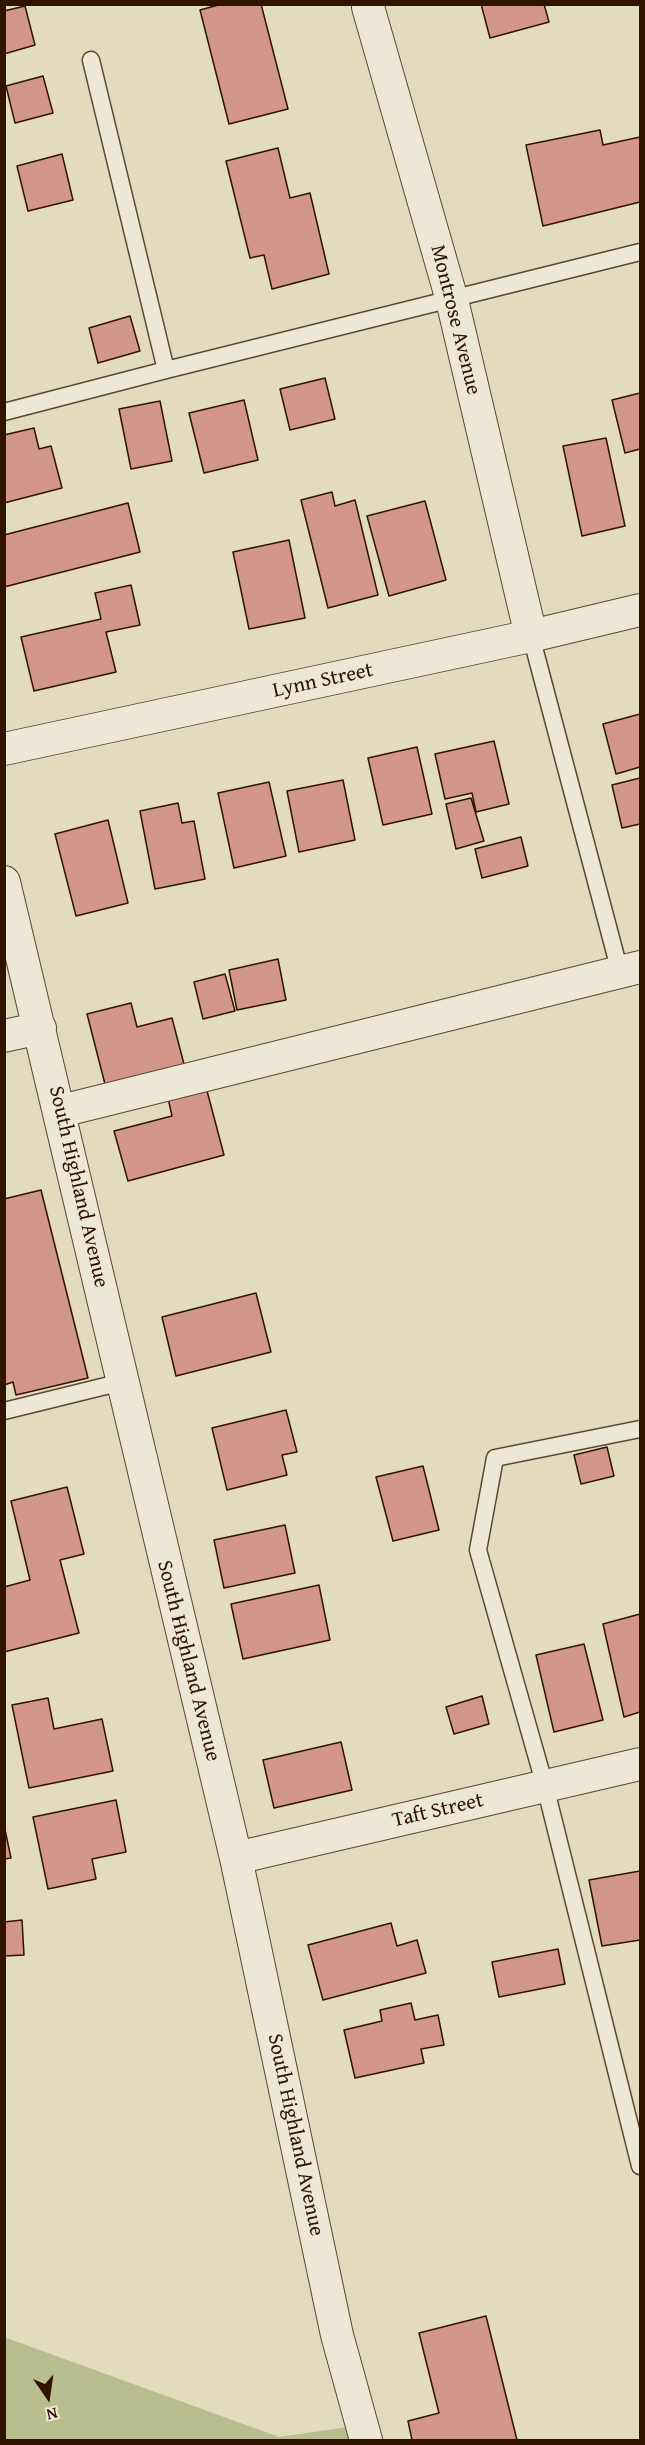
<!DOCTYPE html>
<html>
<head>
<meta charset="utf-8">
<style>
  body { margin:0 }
  #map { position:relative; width:645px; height:2445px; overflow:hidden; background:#e3dbbe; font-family:"Gentium Book Plus",serif }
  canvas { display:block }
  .frame { position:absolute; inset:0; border:6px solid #301400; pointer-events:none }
  .north { position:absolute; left:18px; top:2367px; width:60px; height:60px; -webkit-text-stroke:4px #ede8d5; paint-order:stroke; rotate:167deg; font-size:16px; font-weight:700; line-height:24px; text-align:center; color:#301400 }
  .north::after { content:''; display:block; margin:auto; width:21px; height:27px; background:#301400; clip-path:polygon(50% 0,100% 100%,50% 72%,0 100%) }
</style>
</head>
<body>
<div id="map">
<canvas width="645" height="2445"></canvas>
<div class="frame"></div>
<div class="north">N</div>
</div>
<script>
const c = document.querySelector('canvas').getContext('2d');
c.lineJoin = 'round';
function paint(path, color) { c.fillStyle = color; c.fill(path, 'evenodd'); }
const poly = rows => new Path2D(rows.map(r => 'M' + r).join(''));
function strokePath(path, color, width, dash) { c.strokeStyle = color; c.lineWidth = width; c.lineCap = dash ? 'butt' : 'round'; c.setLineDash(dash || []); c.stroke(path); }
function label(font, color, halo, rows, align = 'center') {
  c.font = font + ' "Gentium Book Plus",serif'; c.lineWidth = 6; c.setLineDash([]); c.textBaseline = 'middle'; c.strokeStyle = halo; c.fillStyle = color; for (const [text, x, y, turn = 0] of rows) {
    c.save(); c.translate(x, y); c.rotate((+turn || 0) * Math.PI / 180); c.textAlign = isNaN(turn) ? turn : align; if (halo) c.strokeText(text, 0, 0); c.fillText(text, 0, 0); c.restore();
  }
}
paint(poly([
  [4,2337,279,2437,362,2425,366,2440,5,2440]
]), '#b9be8e');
const building = poly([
  [222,4,261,4,288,109,229,124,200,10,222,4],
  [481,4,544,4,549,22,490,38,481,4],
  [25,6,35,45,4,54,4,11,25,6],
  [43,76,53,113,15,123,6,86,43,76],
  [600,130,603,145,640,137,640,202,543,226,526,145,600,130],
  [278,148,290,198,310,193,329,274,272,289,264,255,250,258,226,161,278,148],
  [62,154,73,200,28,211,17,166,62,154],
  [130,316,140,351,98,363,89,328,130,316],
  [325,378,335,419,290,430,280,389,325,378],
  [640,393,640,449,625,453,612,400,640,393],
  [244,400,258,460,204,473,189,413,244,400],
  [160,401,172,461,131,469,119,409,160,401],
  [34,428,39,449,51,446,62,488,4,503,4,435,34,428],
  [606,438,625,526,582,536,563,446,606,438],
  [332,492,335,506,355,500,378,595,328,608,301,500,332,492],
  [425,501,446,580,389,596,367,516,425,501],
  [128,503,140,552,4,587,4,535,128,503],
  [289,540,305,618,249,629,233,552,289,540],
  [131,585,140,625,106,632,116,672,34,691,21,637,101,619,95,593,131,585],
  [640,714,640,767,616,774,603,724,640,714],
  [494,741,509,804,476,812,472,793,445,799,435,754,494,741],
  [417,747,432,814,383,825,368,758,417,747],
  [640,778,640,824,622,828,612,785,640,778],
  [343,780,355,840,299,852,287,791,343,780],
  [269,782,286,856,234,868,218,793,269,782],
  [471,798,484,841,456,849,446,804,471,798],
  [178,803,182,823,194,821,205,879,155,889,140,811,178,803],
  [108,820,128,903,76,916,55,834,108,820],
  [521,837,528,866,482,878,475,849,521,837],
  [278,959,286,1000,237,1010,229,970,278,959],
  [225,974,235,1011,203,1019,194,982,225,974],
  [131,1003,137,1027,172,1018,185,1068,106,1088,87,1014,131,1003],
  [206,1087,224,1155,128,1181,114,1131,172,1116,168,1098,206,1087],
  [41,1190,88,1378,16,1395,13,1382,4,1385,4,1199,41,1190],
  [256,1293,271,1352,176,1376,162,1317,256,1293],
  [286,1410,297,1452,282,1455,287,1475,227,1490,212,1428,286,1410],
  [607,1447,614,1476,581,1484,574,1455,607,1447],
  [423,1466,439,1530,393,1541,376,1477,423,1466],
  [67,1487,84,1554,60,1560,79,1633,4,1652,4,1587,30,1580,11,1501,67,1487],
  [285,1525,295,1573,224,1588,214,1540,285,1525],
  [319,1585,330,1640,243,1659,231,1604,319,1585],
  [640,1614,640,1712,624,1717,603,1624,640,1614],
  [584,1644,603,1720,554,1732,536,1655,584,1644],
  [482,1696,489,1724,454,1734,446,1707,482,1696],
  [48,1698,54,1729,102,1719,113,1771,29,1788,12,1705,48,1698],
  [341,1742,352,1790,274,1808,263,1760,341,1742],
  [116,1800,126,1852,92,1859,96,1879,48,1889,33,1817,116,1800],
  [4,1825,11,1858,4,1859,4,1825],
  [640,1871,640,1940,602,1946,589,1880,640,1871],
  [22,1920,24,1955,4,1956,4,1922,22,1920],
  [391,1923,397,1946,417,1940,426,1973,323,2000,308,1945,391,1923],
  [558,1949,565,1984,499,1997,492,1962,558,1949],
  [411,2003,415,2020,438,2015,444,2045,421,2049,424,2063,355,2078,344,2030,382,2021,380,2010,411,2003],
  [486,2316,517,2440,412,2440,408,2421,439,2413,419,2333,486,2316]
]);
paint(building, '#d3968b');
strokePath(building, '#301400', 1.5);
const lane = poly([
  [91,60,166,370,640,252],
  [4,412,166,370],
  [531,636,620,972],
  [4,1411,122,1382],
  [640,1429,495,1458,478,1550,545,1786,640,2166]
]);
const street = poly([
  [368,7,452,300,531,636],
  [4,749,531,636,640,610],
  [4,882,236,1858,337,2335,366,2440],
  [4,1036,40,1028],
  [61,1111,640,967],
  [236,1858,640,1764]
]);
strokePath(lane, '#5d4630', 19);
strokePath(street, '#5d4630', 34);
strokePath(lane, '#ede8d5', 16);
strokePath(street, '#ede8d5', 32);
label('21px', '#301400', '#ede8d5', [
  ["Montrose Avenue",455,320,76],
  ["Lynn Street",323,681,-12],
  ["South Highland Avenue",78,1187,77],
  ["South Highland Avenue",188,1661,76],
  ["Taft Street",438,1811,-13],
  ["South Highland Avenue",295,2135,78]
]);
</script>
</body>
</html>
